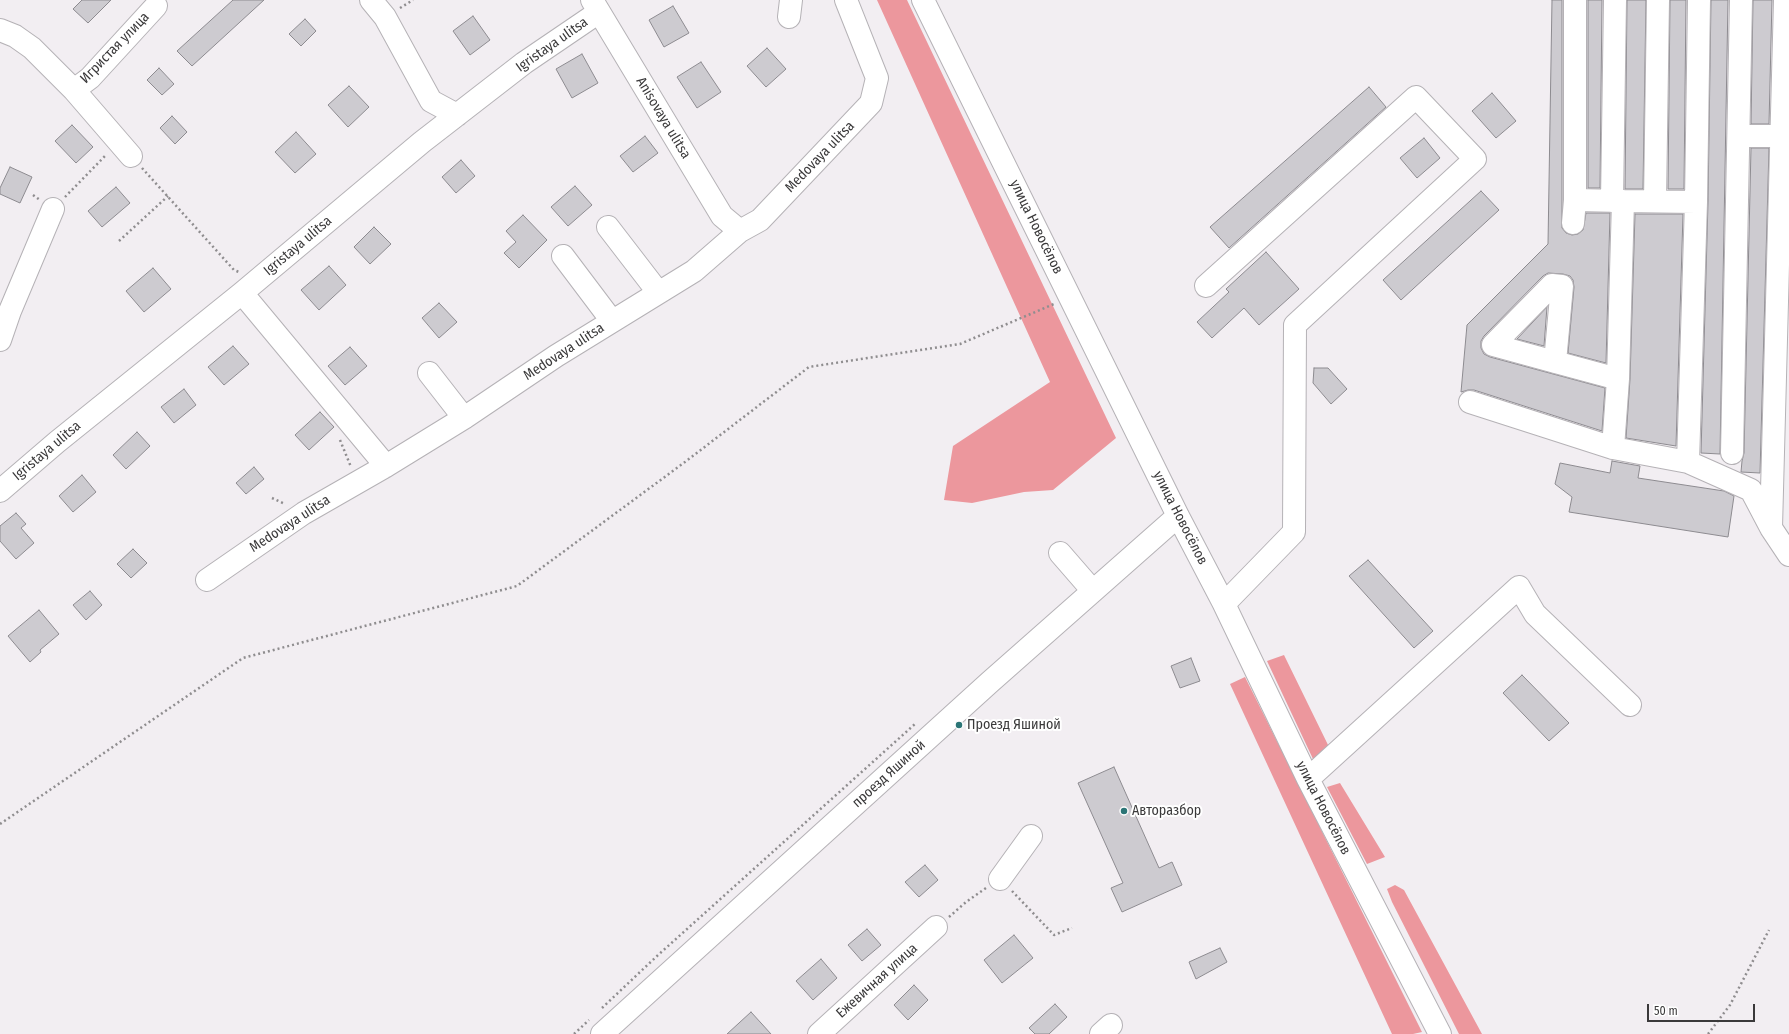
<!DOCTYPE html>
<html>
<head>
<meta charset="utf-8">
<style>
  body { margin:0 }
  #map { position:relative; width:1789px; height:1034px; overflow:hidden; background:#f2eef2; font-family:"Fira Sans Condensed",sans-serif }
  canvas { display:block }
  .scale { position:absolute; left:1647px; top:1004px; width:108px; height:18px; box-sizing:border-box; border:2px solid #3a393a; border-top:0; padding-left:5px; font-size:12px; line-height:14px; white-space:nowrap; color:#3a393a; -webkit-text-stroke:3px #fff; paint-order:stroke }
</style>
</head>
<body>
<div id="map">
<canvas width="1789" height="1034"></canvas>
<div class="scale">50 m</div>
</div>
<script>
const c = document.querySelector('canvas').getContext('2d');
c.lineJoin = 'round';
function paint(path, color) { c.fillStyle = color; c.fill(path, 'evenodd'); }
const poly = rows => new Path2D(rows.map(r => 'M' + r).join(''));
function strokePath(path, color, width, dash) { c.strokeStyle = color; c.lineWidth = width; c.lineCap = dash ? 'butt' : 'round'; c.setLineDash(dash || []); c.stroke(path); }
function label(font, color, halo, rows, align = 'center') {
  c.font = font + ' "Fira Sans Condensed",sans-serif'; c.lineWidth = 4; c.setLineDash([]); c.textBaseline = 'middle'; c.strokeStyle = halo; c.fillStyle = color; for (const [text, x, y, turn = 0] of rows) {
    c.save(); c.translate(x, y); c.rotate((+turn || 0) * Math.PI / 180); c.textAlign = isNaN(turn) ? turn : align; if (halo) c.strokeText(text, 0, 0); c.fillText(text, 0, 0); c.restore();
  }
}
paint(poly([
  [877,0,907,0,1116,438,1053,490,1024,492,972,503,944,500,953,446,1050,382],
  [1284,655,1330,749,1313,759,1267,661],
  [1245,677,1422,1032,1413,1034,1392,1034,1230,684],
  [1340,783,1385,857,1367,864,1327,787],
  [1395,885,1404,890,1482,1034,1459,1034,1392,902,1387,889]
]), '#ec979d');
const building = poly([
  [82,0,111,0,88,23,73,9,82,0],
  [233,0,264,0,192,66,177,51,233,0],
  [1552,0,1562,0,1562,228,1566,233,1572,235,1578,234,1583,230,1586,213,1610,213,1606,363,1568,353,1574,287,1573,280,1570,276,1563,274,1548,273,1543,276,1484,336,1481,341,1481,348,1484,354,1490,357,1605,388,1602,431,1474,390,1468,390,1461,392,1467,325,1548,244,1552,0],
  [1588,0,1602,0,1600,188,1588,188,1588,0],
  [1627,0,1646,0,1643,189,1625,189,1627,0],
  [1670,0,1686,0,1684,189,1668,189,1670,0],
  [1711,0,1728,0,1720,454,1701,453,1708,202,1711,0],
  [1753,0,1772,0,1769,124,1751,124,1753,0],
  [673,6,689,33,664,47,649,20,673,6],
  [473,16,490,40,470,55,453,31,473,16],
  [305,19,316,31,301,46,289,34,305,19],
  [767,48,786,69,766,87,747,66,767,48],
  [582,54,598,83,572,98,556,69,582,54],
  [701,62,721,92,697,108,677,77,701,62],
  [159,68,174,84,162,95,147,80,159,68],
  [349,86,369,107,348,127,328,105,349,86],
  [1369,87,1386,107,1229,248,1210,227,1369,87],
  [1492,93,1516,121,1496,138,1472,111,1492,93],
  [172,116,187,132,175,144,160,128,172,116],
  [72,125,93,147,76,163,55,141,72,125],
  [296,132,316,154,295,173,275,152,296,132],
  [645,136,658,153,633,172,620,156,645,136],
  [1424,138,1440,158,1417,178,1400,158,1424,138],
  [1751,148,1769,148,1760,473,1741,472,1742,461,1744,453,1751,148],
  [461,160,475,176,456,193,442,177,461,160],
  [10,167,32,177,20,203,0,194,0,188,10,167],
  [575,186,592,205,568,226,551,207,575,186],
  [116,187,130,203,102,227,88,211,116,187],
  [1481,191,1499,210,1401,300,1383,280,1481,191],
  [1635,214,1683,214,1676,446,1626,438,1630,379,1635,214],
  [523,215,547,240,519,268,504,253,516,242,506,231,523,215],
  [374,227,391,244,370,264,354,247,374,227],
  [1266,252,1299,289,1259,325,1244,308,1212,338,1197,322,1229,292,1226,289,1266,252],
  [329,266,346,285,319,310,301,290,329,266],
  [153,268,171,289,144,312,126,291,153,268],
  [439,303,457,322,439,338,422,318,439,303],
  [1547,307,1544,346,1517,339,1547,307],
  [233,346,249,364,224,385,208,367,233,346],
  [350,347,367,366,345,385,328,366,350,347],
  [1314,368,1328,368,1347,389,1331,404,1313,383,1314,368],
  [184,389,196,405,174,423,161,407,184,389],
  [320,412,334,427,309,450,295,435,320,412],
  [137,432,150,446,126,469,113,455,137,432],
  [1612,461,1640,466,1638,478,1724,491,1734,496,1728,537,1569,512,1572,497,1555,484,1560,463,1610,473,1612,461],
  [254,467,264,479,246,494,236,483,254,467],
  [82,475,96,492,73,512,59,496,82,475],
  [16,513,26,524,21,528,34,543,16,559,0,541,0,526,16,513],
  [133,549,147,563,131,578,117,564,133,549],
  [1368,560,1433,631,1414,648,1349,576,1368,560],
  [90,591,102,605,86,620,73,605,90,591],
  [39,610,59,634,40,650,41,652,30,662,8,636,39,610],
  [1191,658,1200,681,1180,688,1171,666,1191,658],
  [1522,675,1569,723,1549,741,1503,693,1522,675],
  [1114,767,1159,868,1172,862,1182,885,1122,912,1111,888,1123,883,1078,783,1114,767],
  [925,865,938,880,919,897,905,882,925,865],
  [867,929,881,945,862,961,848,945,867,929],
  [1014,935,1033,958,1002,983,984,960,1014,935],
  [1220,948,1227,962,1196,979,1189,962,1220,948],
  [821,959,837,978,813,1000,796,981,821,959],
  [914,985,928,1000,908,1020,894,1005,914,985],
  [1055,1004,1067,1017,1049,1034,1035,1034,1029,1028,1055,1004],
  [751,1012,771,1034,727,1034,751,1012]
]);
paint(building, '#cdcbd0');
strokePath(building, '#8d8b90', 1);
const minor = poly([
  [371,0,385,17,431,101,457,115],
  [592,0,722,216,740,231],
  [923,0,1178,516,1224,604,1308,779,1440,1034],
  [1575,0,1575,200,1623,201],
  [789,17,791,0],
  [0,30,15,36,32,48,74,90,131,156],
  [74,90,90,78,156,6],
  [1739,136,1781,136],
  [1612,201,1615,0],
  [1655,201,1658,0],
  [1573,223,1575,200],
  [608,227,658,292],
  [563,256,612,321],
  [1206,286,1416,97,1475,159,1295,325,1294,532,1224,604],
  [242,293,386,466],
  [0,340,10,311,53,209],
  [1555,362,1562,286,1552,285,1493,345,1555,362,1618,379],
  [429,373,464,418],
  [1470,402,1613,448,1688,462,1751,490,1771,528,1789,555],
  [1613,448,1618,379,1623,201,1696,202],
  [1732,453,1741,0],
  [1688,462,1696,202,1699,0],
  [0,491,57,442,242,293,422,142,524,63,599,12],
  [1771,528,1785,0],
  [1060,553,1093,591],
  [207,580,304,513,386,466,464,418,556,356,694,271,740,231,760,220,871,103,877,78,846,0],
  [1308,779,1519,587,1535,614,1630,705],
  [1000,879,1031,836],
  [602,1034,990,682,1178,516],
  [819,1034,936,927],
  [1101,1034,1111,1025]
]);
strokePath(minor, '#b5b2b6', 24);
strokePath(poly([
  [400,8,413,0],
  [142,168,234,270,239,272],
  [33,195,40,200],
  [65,197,106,155],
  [119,241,168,196],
  [340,440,351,467],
  [272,498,285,504],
  [0,824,243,658,517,586,685,462,809,367,960,344,1054,304],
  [1012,891,1054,935,1072,928],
  [949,917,966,902,986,888],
  [602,1008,657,956,915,724],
  [574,1034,589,1020],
  [1708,1034,1730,1005,1769,930]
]), '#8f8d8f', 2.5, [2, 3]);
strokePath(minor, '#fff', 22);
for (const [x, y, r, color] of [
  [959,725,4,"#2b7576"],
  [1124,811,4,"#2b7576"]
]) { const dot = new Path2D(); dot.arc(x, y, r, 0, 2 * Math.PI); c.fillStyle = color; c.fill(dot); strokePath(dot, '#fff', 1.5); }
label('14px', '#3a393a', '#fff', [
  ["Igristaya ulitsa",552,45,-35],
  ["Игристая улица",115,48,-46],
  ["Anisovaya ulitsa",663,118,59],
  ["Medovaya ulitsa",820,157,-46],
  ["улица Новосёлов",1036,227,64],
  ["Igristaya ulitsa",298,246,-40],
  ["Medovaya ulitsa",564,352,-33],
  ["Igristaya ulitsa",47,451,-40],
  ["улица Новосёлов",1180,518,63],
  ["Medovaya ulitsa",290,524,-33],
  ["проезд Яшиной",889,774,-42],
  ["улица Новосёлов",1323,808,63],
  ["Ежевичная улица",877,981,-42]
]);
label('14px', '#3a393a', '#fff', [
  ["Проезд Яшиной",967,725],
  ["Авторазбор",1132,811]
], 'left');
</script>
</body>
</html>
